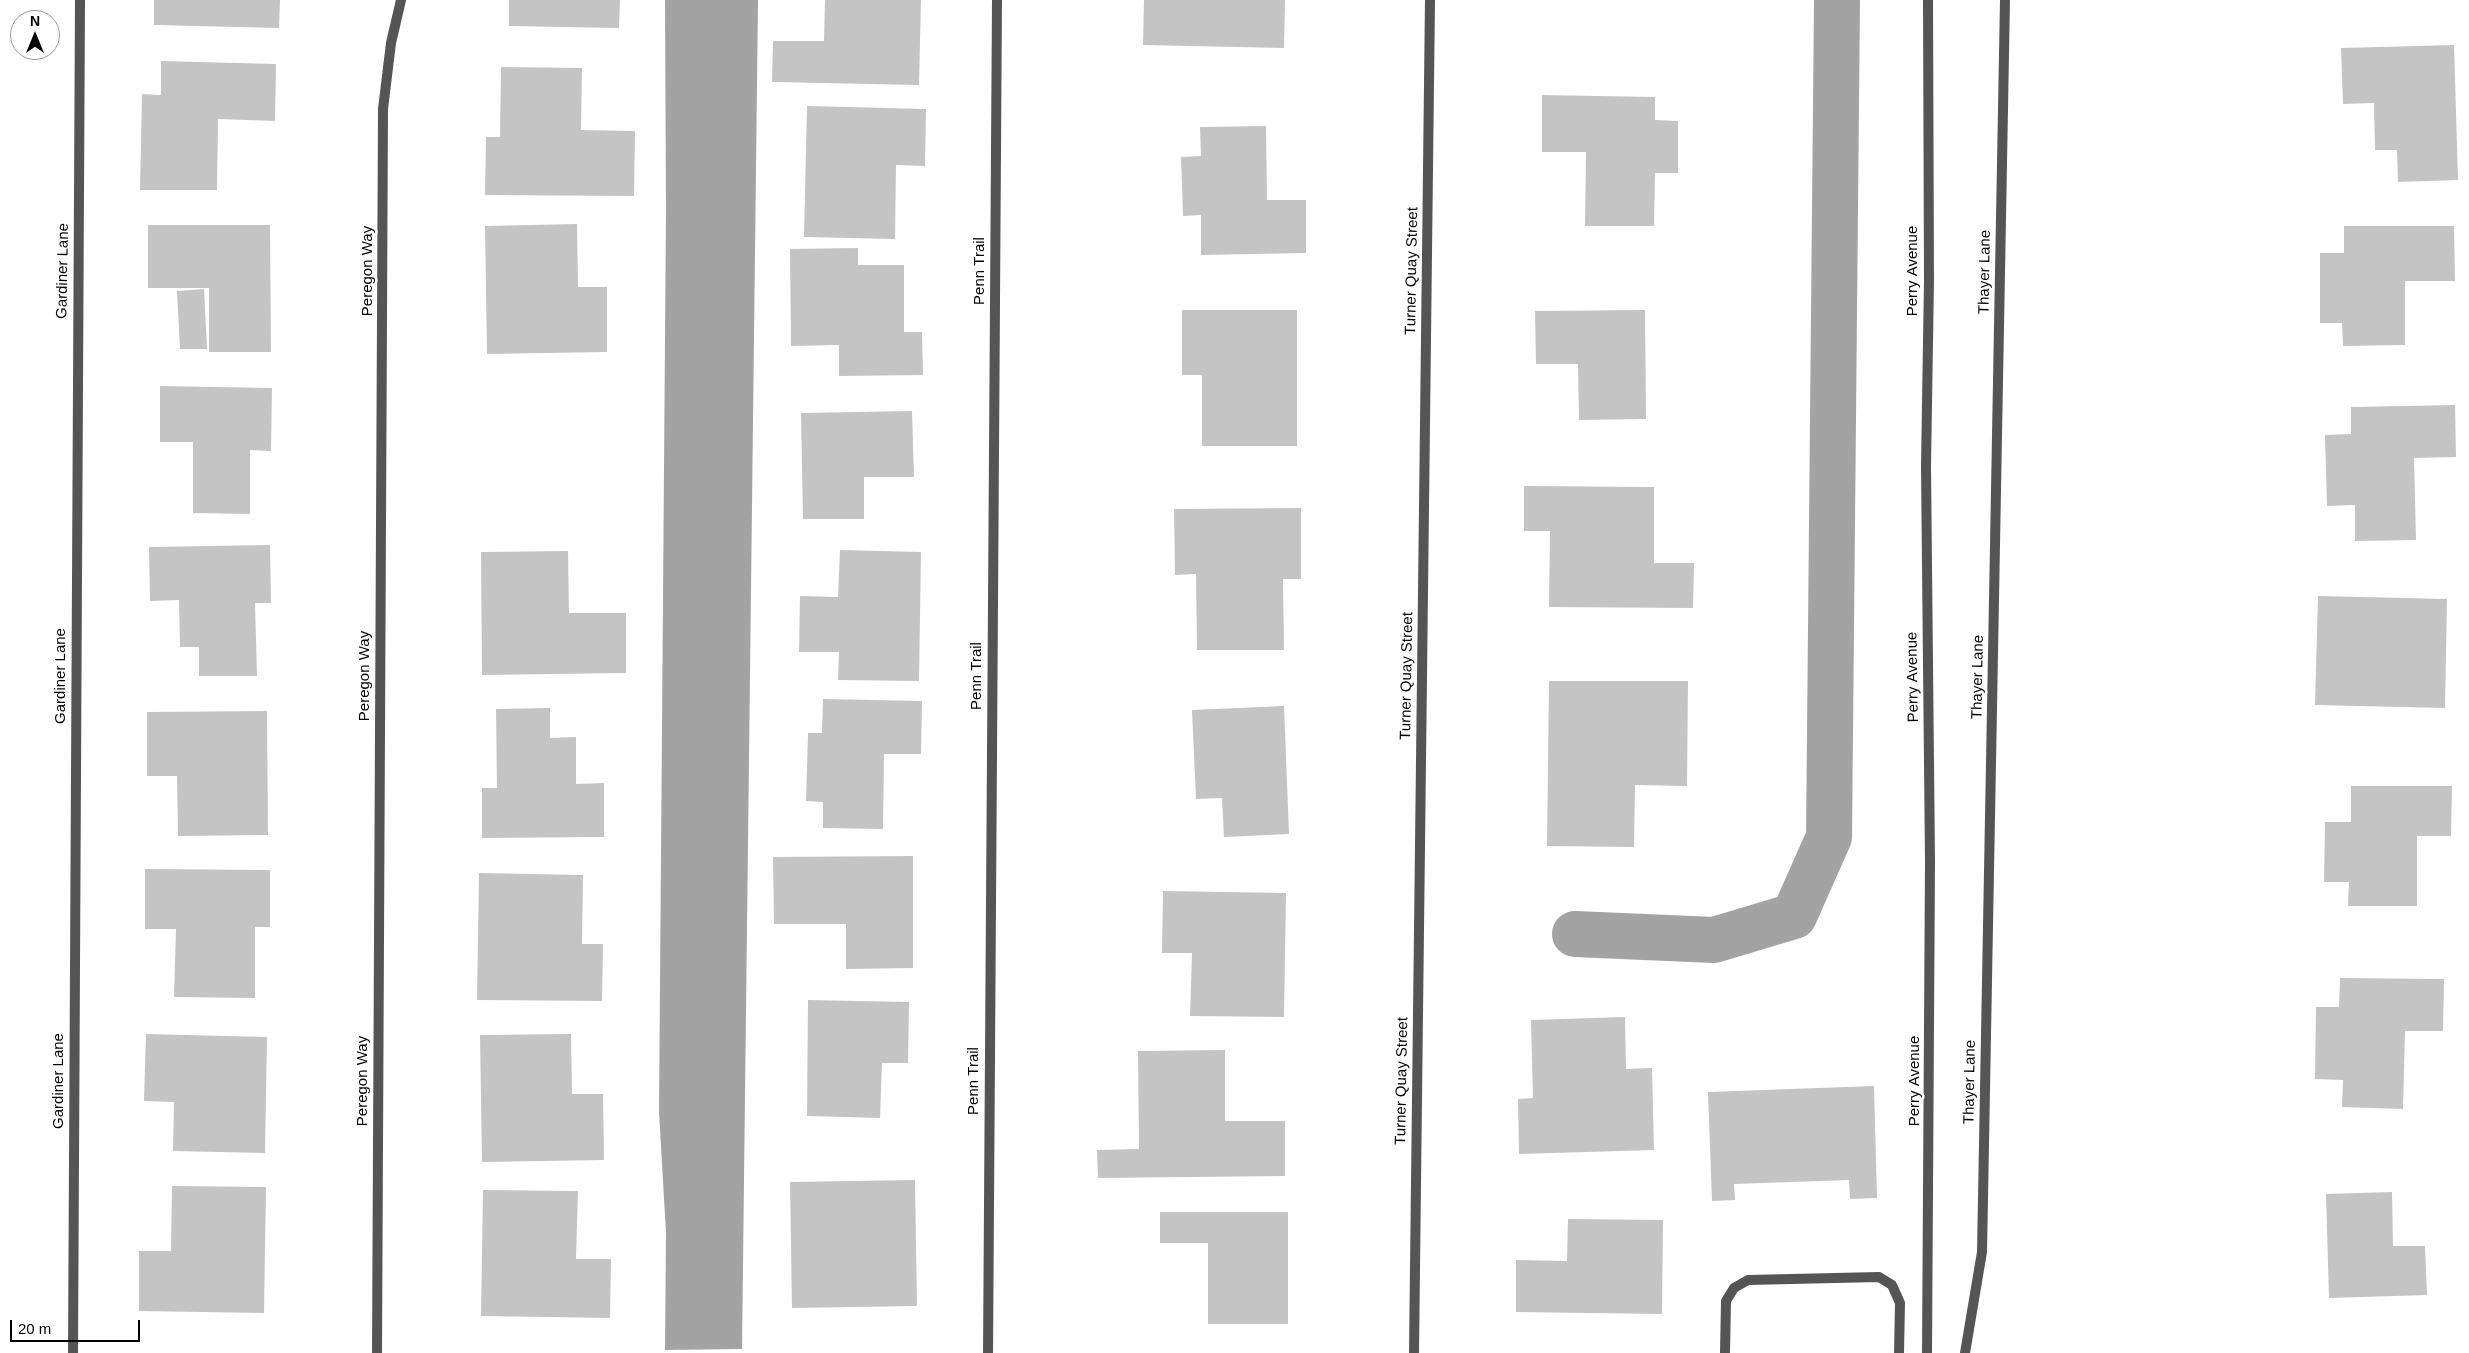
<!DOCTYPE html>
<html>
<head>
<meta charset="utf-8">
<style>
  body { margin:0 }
  #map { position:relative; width:2469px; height:1353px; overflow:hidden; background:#fff; font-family:Arial,sans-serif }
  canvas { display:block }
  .north { position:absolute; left:10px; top:10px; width:50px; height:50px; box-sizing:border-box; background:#fff; border:1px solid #999; border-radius:50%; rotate:0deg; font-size:14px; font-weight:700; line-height:20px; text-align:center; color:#000 }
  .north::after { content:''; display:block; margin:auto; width:18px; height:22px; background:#000; clip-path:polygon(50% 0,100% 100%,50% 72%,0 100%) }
  .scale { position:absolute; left:10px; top:1320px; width:130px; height:22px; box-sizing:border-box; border:2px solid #000; border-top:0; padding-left:6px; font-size:15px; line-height:18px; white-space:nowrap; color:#000; -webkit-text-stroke:4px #fff; paint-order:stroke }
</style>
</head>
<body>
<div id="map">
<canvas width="2469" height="1353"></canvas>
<div class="north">N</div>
<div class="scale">20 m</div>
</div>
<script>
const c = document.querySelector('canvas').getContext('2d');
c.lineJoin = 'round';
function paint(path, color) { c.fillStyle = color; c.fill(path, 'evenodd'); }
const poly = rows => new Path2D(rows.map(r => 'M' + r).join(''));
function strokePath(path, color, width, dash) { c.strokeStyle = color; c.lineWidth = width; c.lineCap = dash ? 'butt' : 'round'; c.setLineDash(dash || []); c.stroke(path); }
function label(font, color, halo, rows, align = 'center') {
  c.font = font + ' Arial,sans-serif'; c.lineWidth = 5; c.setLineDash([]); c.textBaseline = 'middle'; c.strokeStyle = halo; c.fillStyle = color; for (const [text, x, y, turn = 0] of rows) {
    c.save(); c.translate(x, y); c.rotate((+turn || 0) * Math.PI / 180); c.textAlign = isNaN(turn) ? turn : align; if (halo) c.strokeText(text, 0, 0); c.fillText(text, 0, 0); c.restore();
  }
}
paint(poly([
  [665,0,758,0,742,1349,665,1350,666,1233,659,1112,666,211]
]), '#a3a3a3');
strokePath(poly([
  [1575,934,1714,940,1794,916,1829,837,1837,0]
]), '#a3a3a3', 46);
paint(poly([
  [154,0,280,0,279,28,154,25],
  [509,0,620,0,619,28,509,26],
  [825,0,921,0,919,85,772,82,773,41,824,41],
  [1144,0,1285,0,1284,48,1143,45],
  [2454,45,2458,180,2398,182,2397,150,2375,150,2374,103,2343,104,2341,48],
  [161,61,276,64,275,121,218,119,217,190,140,190,142,94,161,95],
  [501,67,582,68,581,130,635,131,634,196,485,195,486,137,500,137],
  [1542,95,1655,97,1655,120,1678,121,1678,173,1655,173,1654,226,1585,226,1586,152,1542,152],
  [807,106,926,109,925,166,896,165,895,239,804,237],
  [1266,126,1267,200,1306,200,1306,253,1201,255,1201,215,1183,216,1181,157,1201,156,1200,127],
  [577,224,578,287,607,287,607,352,487,354,485,226],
  [148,225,270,225,271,352,209,352,209,288,148,288],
  [2344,226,2454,226,2455,281,2405,281,2405,345,2343,346,2342,323,2320,323,2320,253,2344,253],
  [858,248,858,265,904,265,904,332,922,332,923,375,839,376,839,345,791,346,790,249],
  [204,289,207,349,180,349,177,291],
  [1182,310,1297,310,1297,446,1202,446,1202,375,1182,375],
  [1645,310,1646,419,1579,420,1578,364,1536,364,1535,311],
  [160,386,272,388,271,451,250,450,250,514,193,513,193,442,160,442],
  [2455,405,2456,457,2414,458,2416,540,2355,541,2355,505,2327,506,2325,435,2351,434,2351,407],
  [912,411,914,477,864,477,864,519,803,519,801,413],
  [1524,486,1654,487,1654,563,1694,563,1693,608,1549,607,1550,531,1524,531],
  [1301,508,1301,579,1283,579,1284,650,1197,650,1196,574,1175,575,1174,509],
  [270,545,271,603,255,603,257,676,199,676,199,647,180,647,179,600,150,601,149,547],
  [840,550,921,552,919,681,838,680,839,652,799,652,800,596,838,597],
  [568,551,569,613,626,613,626,673,482,675,481,552],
  [2318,596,2447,599,2445,708,2315,705],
  [1549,681,1688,681,1687,786,1635,785,1634,847,1547,846],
  [823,699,922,701,921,754,884,754,883,829,823,828,823,802,806,801,808,733,822,733],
  [1284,706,1289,834,1224,837,1222,798,1196,799,1192,710],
  [550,708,550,738,576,737,576,784,604,783,604,837,482,838,482,788,497,788,496,709],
  [267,711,268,835,178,836,177,776,147,776,147,712],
  [2351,786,2452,786,2451,836,2417,836,2417,906,2348,906,2349,882,2324,882,2325,822,2351,822],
  [913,856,913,968,846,969,846,924,774,924,773,857],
  [145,869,270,870,270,927,255,927,255,998,174,997,176,929,145,929],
  [479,873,583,875,582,944,603,944,602,1001,477,1000],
  [1163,891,1286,893,1284,1017,1190,1016,1192,953,1162,953],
  [2340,978,2444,979,2443,1031,2405,1031,2403,1109,2342,1107,2343,1080,2315,1079,2316,1007,2339,1007],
  [808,1000,909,1002,908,1063,882,1063,880,1118,807,1116],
  [1625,1017,1626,1069,1652,1068,1654,1150,1519,1154,1518,1099,1533,1098,1531,1020],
  [146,1034,267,1037,265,1153,173,1151,174,1102,144,1101],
  [571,1034,572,1094,603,1094,604,1160,482,1162,480,1035],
  [1225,1050,1225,1121,1285,1121,1285,1176,1098,1178,1097,1150,1139,1149,1138,1051],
  [1874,1086,1877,1198,1850,1199,1849,1180,1734,1184,1735,1200,1712,1201,1708,1092],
  [915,1180,917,1306,792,1308,790,1182],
  [172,1186,266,1187,264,1313,139,1311,139,1251,171,1251],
  [483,1190,578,1191,576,1259,611,1259,610,1318,481,1316],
  [2392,1192,2393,1246,2425,1246,2427,1295,2329,1298,2326,1194],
  [1160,1212,1288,1212,1288,1324,1208,1324,1208,1243,1160,1243],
  [1568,1219,1663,1220,1662,1314,1516,1312,1516,1260,1567,1261]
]), '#c4c4c4');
strokePath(poly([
  [1725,1353,1726,1301,1734,1288,1748,1280,1879,1277,1892,1285,1900,1303,1899,1353],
  [1927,1353,1930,862,1926,466,1929,280,1928,0]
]), '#555', 10);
strokePath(poly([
  [73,1353,80,0],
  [377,1353,383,109,391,43,401,0],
  [988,1353,997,0],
  [1414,1353,1430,0],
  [1965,1353,1982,1252,2005,0]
]), '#555', 10);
label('15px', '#000', '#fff', [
  ["Gardiner Lane",63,271,-89],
  ["Peregon Way",368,271,-90],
  ["Penn Trail",980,271,-90],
  ["Turner Quay Street",1412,271,-89],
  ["Perry Avenue",1913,271,-90],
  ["Thayer Lane",1985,272,-89],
  ["Gardiner Lane",61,676,-90],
  ["Peregon Way",365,676,-90],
  ["Penn Trail",977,676,-90],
  ["Turner Quay Street",1407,676,-89],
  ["Perry Avenue",1913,677,-91],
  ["Thayer Lane",1978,677,-89],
  ["Gardiner Lane",59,1081,-90],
  ["Peregon Way",363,1081,-90],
  ["Penn Trail",974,1081,-90],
  ["Turner Quay Street",1402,1081,-89],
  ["Perry Avenue",1915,1081,-90],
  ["Thayer Lane",1970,1082,-89]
]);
</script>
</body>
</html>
